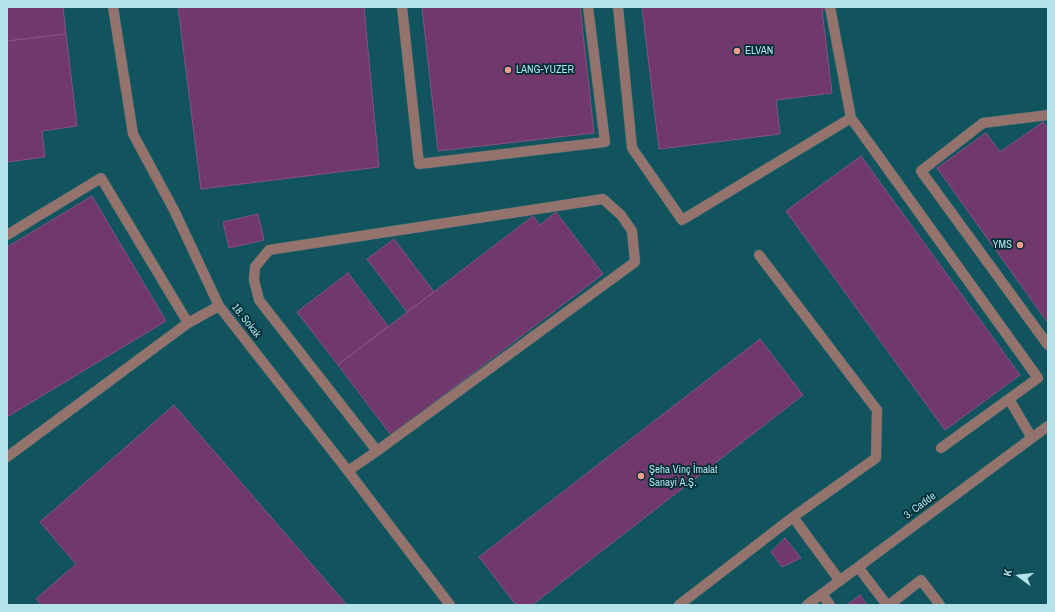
<!DOCTYPE html>
<html>
<head>
<meta charset="utf-8">
<style>
  body { margin:0 }
  #map { position:relative; width:1055px; height:612px; overflow:hidden; background:#0f4852; font-family:"Archivo Narrow",sans-serif }
  canvas { display:block }
  .frame { position:absolute; inset:0; border:8px solid #b4e1ea; pointer-events:none }
  .north { position:absolute; left:999px; top:556px; width:40px; height:40px; -webkit-text-stroke:3px #002d34; paint-order:stroke; rotate:285deg; font-size:11px; font-weight:700; line-height:16px; text-align:center; color:#b4e1ea }
  .north::after { content:''; display:block; margin:auto; width:14px; height:18px; background:#b4e1ea; clip-path:polygon(50% 0,100% 100%,50% 72%,0 100%) }
</style>
</head>
<body>
<div id="map">
<canvas width="1055" height="612"></canvas>
<div class="frame"></div>
<div class="north">K</div>
</div>
<script>
const c = document.querySelector('canvas').getContext('2d');
c.lineJoin = 'round';
function paint(path, color) { c.fillStyle = color; c.fill(path, 'evenodd'); }
const poly = rows => new Path2D(rows.map(r => 'M' + r).join(''));
function strokePath(path, color, width, dash) { c.strokeStyle = color; c.lineWidth = width; c.lineCap = dash ? 'butt' : 'round'; c.setLineDash(dash || []); c.stroke(path); }
function label(font, color, halo, rows, align = 'center') {
  c.font = font + ' "Archivo Narrow",sans-serif'; c.lineWidth = 3.5; c.setLineDash([]); c.textBaseline = 'middle'; c.strokeStyle = halo; c.fillStyle = color; for (const [text, x, y, turn = 0] of rows) {
    c.save(); c.translate(x, y); c.rotate((+turn || 0) * Math.PI / 180); c.textAlign = isNaN(turn) ? turn : align; if (halo) c.strokeText(text, 0, 0); c.fillText(text, 0, 0); c.restore();
  }
}
paint(poly([
  [7,7,1048,7,1048,605,7,605]
]), '#11545e');
const building = poly([
  [7,7,63,7,66,34,7,41,7,7],
  [178,7,364,7,379,167,201,189,178,7],
  [422,7,580,7,594,133,438,151,422,7],
  [642,7,839,7,822,10,832,93,776,100,780,134,659,149,642,7],
  [66,34,77,126,42,131,45,157,7,162,7,41,66,34],
  [1043,122,1048,129,1048,323,937,168,986,133,1000,152,1043,122],
  [861,156,1020,375,945,430,786,211,861,156],
  [92,196,166,321,7,417,7,247,92,196],
  [556,212,603,274,391,435,338,365,533,216,540,225,556,212],
  [258,214,264,240,229,248,223,222,258,214],
  [394,239,434,292,407,312,367,259,394,239],
  [348,273,388,326,338,365,297,312,348,273],
  [760,339,803,395,532,605,516,605,479,557,760,339],
  [174,405,347,605,41,605,36,599,76,564,40,522,174,405],
  [785,538,801,558,782,567,771,552,785,538],
  [860,595,867,605,848,605,848,604,860,595]
]);
paint(building, '#70386b');
strokePath(building, '#875281', 1);
const minor = poly([
  [113,7,133,134,174,210,219,306,348,471,450,605],
  [402,7,419,164,605,142,588,7],
  [618,7,632,148,682,220,851,118],
  [830,7,851,118,1038,378,941,448],
  [1048,115,983,123,921,171,1048,345],
  [7,235,101,178,188,323],
  [1009,399,1032,438],
  [7,457,188,323,219,306],
  [348,471,377,451,635,262,632,231,621,215,603,199,269,250,255,267,254,280,259,300,377,451],
  [793,517,840,581],
  [858,567,887,605],
  [822,594,830,605],
  [679,605,793,517,876,458,877,410,759,255],
  [807,605,1048,426],
  [889,605,921,580,940,605]
]);
strokePath(minor, '#306770', 11);
strokePath(minor, '#94736c', 10);
for (const [x, y, r, color] of [
  [737,51,4,"#f59d8d"],
  [508,70,4,"#f59d8d"],
  [1020,245,4,"#f59d8d"],
  [641,476,4,"#f59d8d"]
]) { const dot = new Path2D(); dot.arc(x, y, r, 0, 2 * Math.PI); c.fillStyle = color; c.fill(dot); strokePath(dot, '#002d34', 1.5); }
label('11px', '#b4e1ea', '#002d34', [
  ["ELVAN",745,51],
  ["LANG-YUZER",516,70],
  ["YMS",1012,245,"right"],
  ["Şeha Vinç İmalat",649,470],
  ["Sanayi A.Ş.",649,483]
], 'left');
label('11px', '#b4e1ea', '#002d34', [
  ["18. Sokak",246,321,52],
  ["3. Cadde",920,506,-37]
]);
</script>
</body>
</html>
